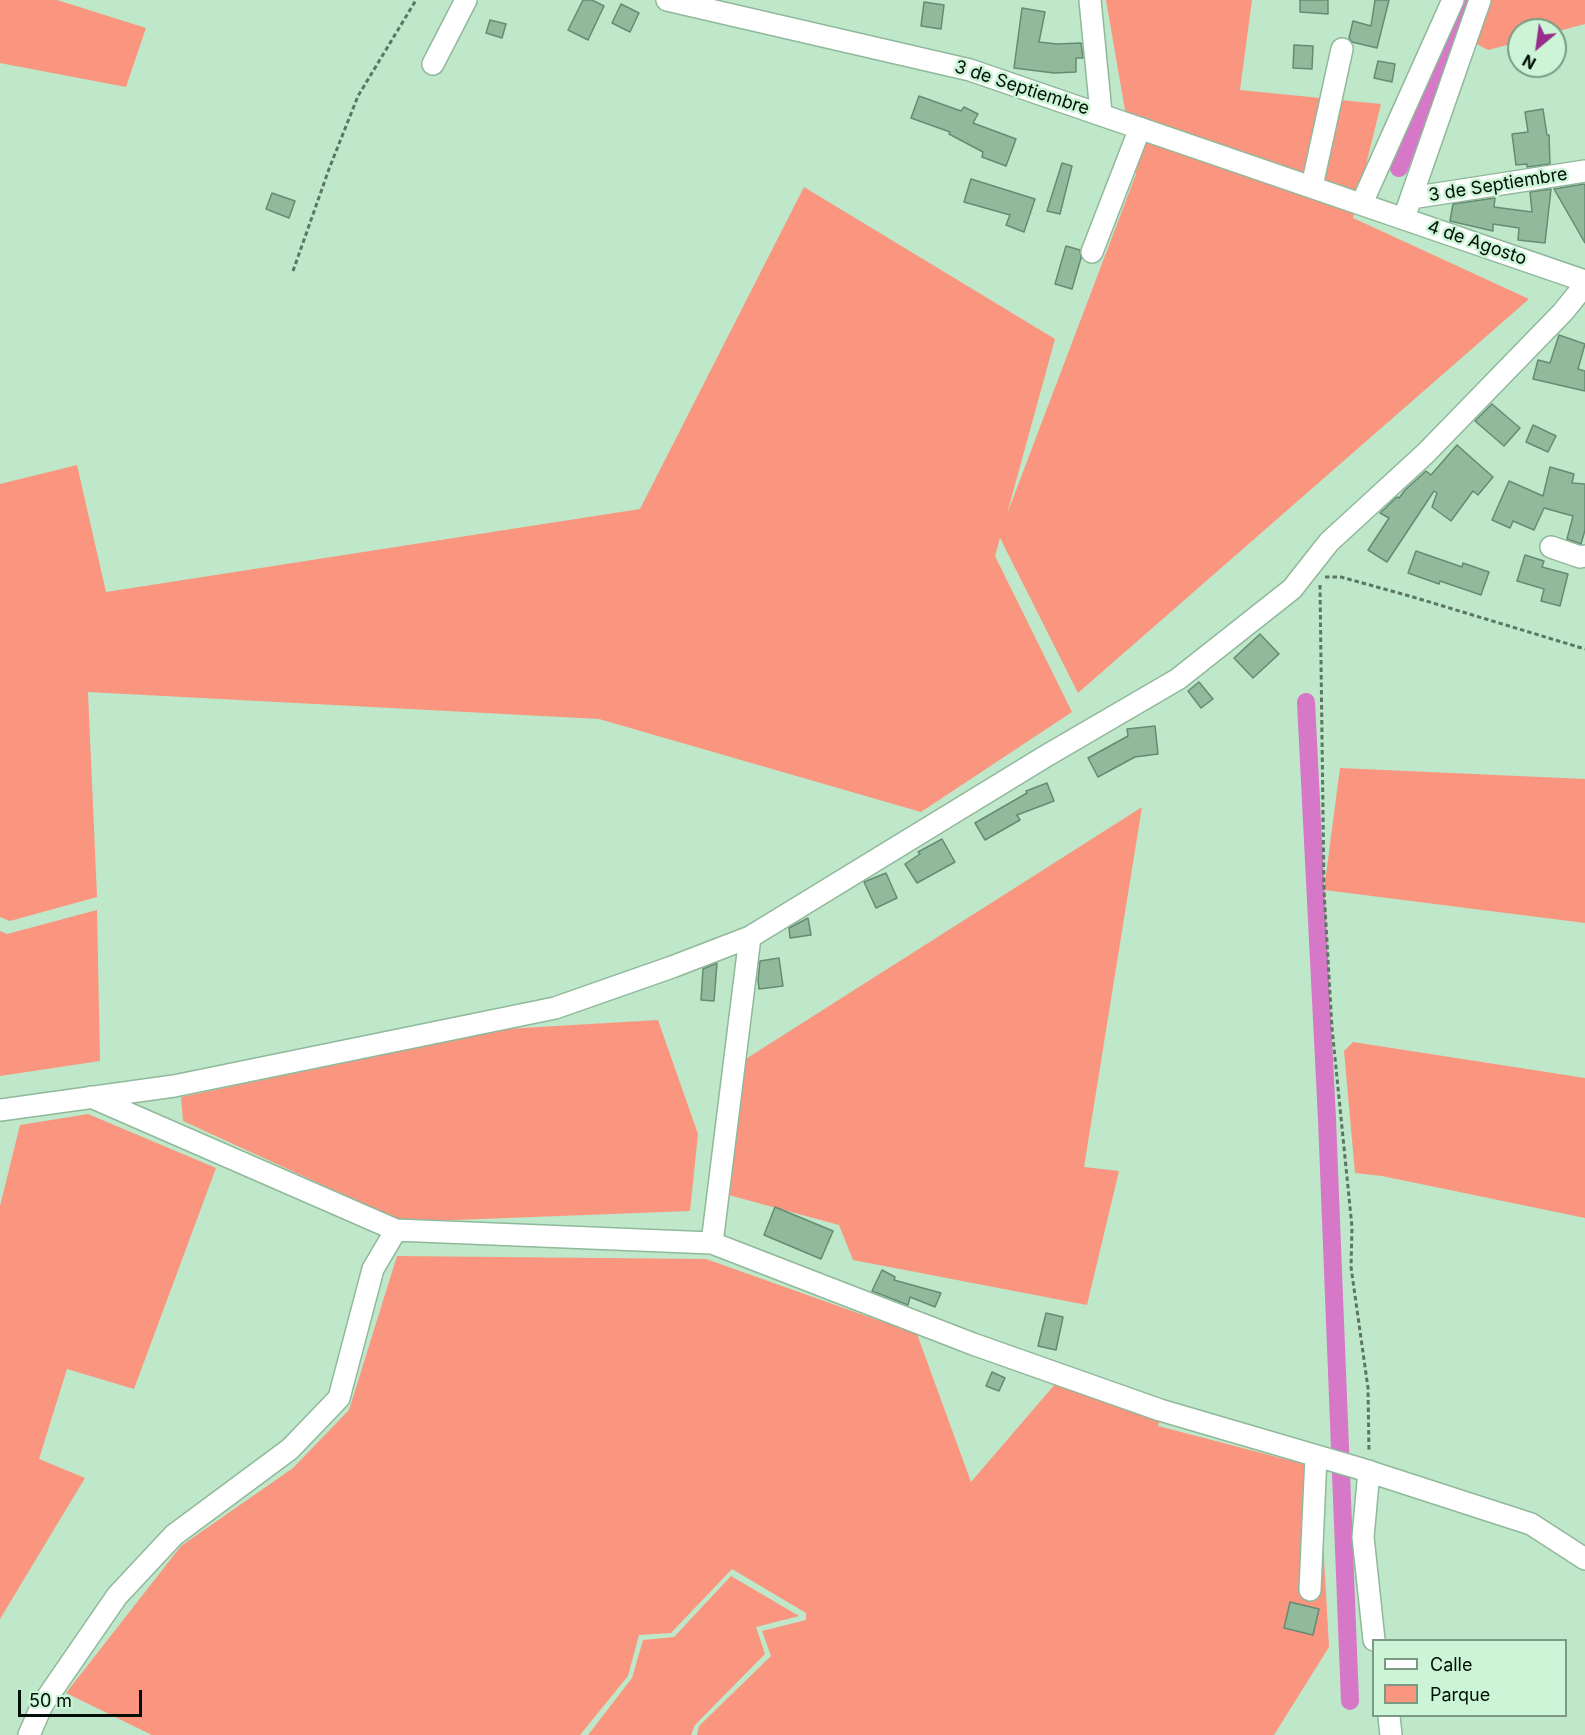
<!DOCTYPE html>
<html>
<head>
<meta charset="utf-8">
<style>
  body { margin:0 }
  #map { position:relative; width:1585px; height:1735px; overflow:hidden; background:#bee8c9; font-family:Inter,sans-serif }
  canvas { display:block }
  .legend { position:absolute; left:1372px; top:1639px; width:195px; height:78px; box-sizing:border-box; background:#cbf5d6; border:2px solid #7b9983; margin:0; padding:8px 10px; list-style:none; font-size:18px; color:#020f06 }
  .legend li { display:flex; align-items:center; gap:12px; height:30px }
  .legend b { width:30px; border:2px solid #7b9983 }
  .north { position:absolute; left:1507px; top:18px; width:60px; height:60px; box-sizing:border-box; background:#cbf5d6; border:2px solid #7b9983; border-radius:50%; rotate:209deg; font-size:16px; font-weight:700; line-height:24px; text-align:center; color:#020f06 }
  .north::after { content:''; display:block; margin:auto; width:21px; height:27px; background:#9a2c8c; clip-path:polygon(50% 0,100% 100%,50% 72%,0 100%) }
  .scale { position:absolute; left:18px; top:1690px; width:124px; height:27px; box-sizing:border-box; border:3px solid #020f06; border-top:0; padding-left:8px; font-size:18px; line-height:21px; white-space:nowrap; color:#020f06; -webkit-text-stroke:4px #cbf5d6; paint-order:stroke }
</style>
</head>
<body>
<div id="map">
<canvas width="1585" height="1735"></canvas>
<ul class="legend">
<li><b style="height:8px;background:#fff"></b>Calle</li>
<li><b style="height:16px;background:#fa967f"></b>Parque</li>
</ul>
<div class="north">N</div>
<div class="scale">50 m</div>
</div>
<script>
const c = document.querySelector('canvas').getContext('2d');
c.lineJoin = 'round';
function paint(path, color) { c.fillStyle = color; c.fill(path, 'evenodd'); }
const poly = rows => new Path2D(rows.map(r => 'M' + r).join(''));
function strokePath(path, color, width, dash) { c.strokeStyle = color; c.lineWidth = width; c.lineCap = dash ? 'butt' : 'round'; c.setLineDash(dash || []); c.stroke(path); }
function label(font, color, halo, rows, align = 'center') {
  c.font = font + ' Inter,sans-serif'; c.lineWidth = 5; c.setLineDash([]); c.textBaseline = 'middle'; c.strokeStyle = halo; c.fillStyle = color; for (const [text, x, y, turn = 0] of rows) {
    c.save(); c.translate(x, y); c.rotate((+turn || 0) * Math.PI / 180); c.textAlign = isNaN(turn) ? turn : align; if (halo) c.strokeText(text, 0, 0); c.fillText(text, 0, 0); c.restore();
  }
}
paint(poly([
  [0,0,57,0,146,28,126,87,0,63],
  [1106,0,1252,0,1240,90,1381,104,1353,218,1529,299,1078,693,1000,538,995,556,1072,712,921,812,599,719,88,692,97,897,10,921,0,917,0,484,77,465,106,592,640,509,804,187,1055,339,1007,514,1136,174],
  [1484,0,1585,0,1585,24,1555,32,1555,30,1519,30,1519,42,1488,50,1464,37],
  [1340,768,1585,779,1585,923,1324,890],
  [1142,807,1084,1167,1119,1171,1087,1305,853,1260,839,1225,721,1193,741,1062],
  [97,910,100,1061,0,1076,0,931,7,934],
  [658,1020,698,1134,690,1211,403,1222,183,1121,181,1097,505,1029],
  [1353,1042,1585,1078,1585,1218,1382,1176,1355,1173,1344,1051],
  [88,1114,216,1168,134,1389,67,1369,39,1459,85,1478,0,1619,0,1206,20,1125],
  [397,1256,706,1259,917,1334,971,1482,1056,1383,1160,1421,1158,1426,1319,1468,1329,1647,1274,1735,697,1735,699,1726,771,1656,762,1631,806,1620,806,1613,732,1569,671,1633,639,1635,628,1676,580,1735,152,1735,66,1693,181,1546,293,1468,349,1410],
  [731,1576,799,1616,756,1627,765,1654,695,1725,691,1735,588,1735,632,1678,643,1640,674,1637]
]), '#fa967f');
strokePath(poly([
  [1399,168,1463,0],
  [1306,702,1327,1119,1350,1701]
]), '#d777c7', 18);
const building = poly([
  [583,0,592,0,604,6,588,40,568,30,583,0],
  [1300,0,1328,0,1328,14,1300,12,1300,0],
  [1375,0,1389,0,1377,48,1352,42,1349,38,1353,21,1371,26,1375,0],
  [924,2,944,5,941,29,921,26,924,2],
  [621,4,639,13,630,32,612,23,621,4],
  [1022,8,1045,12,1039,42,1057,44,1081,43,1083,58,1076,58,1076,72,1054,73,1014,68,1022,8],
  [490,20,506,24,502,38,486,33,490,20],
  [1294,45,1313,46,1312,69,1293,68,1294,45],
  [1378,61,1395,64,1392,82,1374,78,1378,61],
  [919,96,961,111,964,107,978,114,973,123,1016,139,1006,166,982,157,983,152,949,134,950,132,911,118,919,96],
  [1543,109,1547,135,1549,135,1550,164,1527,167,1527,164,1516,165,1512,134,1528,132,1525,112,1543,109],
  [1062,163,1072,166,1060,214,1047,211,1062,163],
  [971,179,1035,199,1024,232,1006,225,1010,215,964,202,971,179],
  [1584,184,1585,186,1585,243,1554,189,1584,184],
  [1551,189,1545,243,1518,240,1519,228,1493,224,1493,231,1450,221,1453,204,1495,198,1494,207,1532,212,1530,192,1551,189],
  [272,193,295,201,289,218,266,209,272,193],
  [1066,246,1080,250,1081,258,1072,289,1055,284,1066,246],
  [1559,335,1585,344,1578,369,1585,371,1585,391,1533,379,1538,360,1550,363,1559,335],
  [1492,404,1520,428,1504,446,1475,421,1492,404],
  [1533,425,1556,436,1548,452,1526,442,1533,425],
  [1457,445,1493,477,1478,495,1473,491,1451,521,1432,507,1437,493,1434,491,1387,562,1368,550,1389,518,1380,513,1397,497,1399,498,1405,490,1426,471,1431,475,1457,445],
  [1550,467,1574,474,1572,483,1585,484,1585,530,1581,544,1567,539,1573,516,1544,508,1534,530,1513,521,1510,528,1492,520,1509,481,1543,496,1550,467],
  [1416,551,1462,567,1463,563,1489,572,1481,595,1440,581,1439,584,1408,573,1416,551],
  [1525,555,1544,561,1542,567,1568,574,1560,606,1541,601,1544,589,1517,581,1525,555],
  [1260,634,1279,654,1253,678,1234,658,1260,634],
  [1199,682,1213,699,1201,708,1188,691,1199,682],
  [1155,726,1158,754,1135,757,1098,777,1088,758,1128,736,1127,729,1155,726],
  [1047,783,1054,801,1017,815,1020,820,985,840,975,823,1027,793,1026,791,1047,783],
  [942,839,955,862,917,883,905,864,920,854,918,852,942,839],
  [886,873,897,898,876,908,864,882,886,873],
  [808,918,811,935,790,938,789,928,808,918],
  [779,958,783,986,759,989,758,980,760,961,779,958],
  [717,963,714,1001,701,1000,703,969,717,963],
  [775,1207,833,1231,821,1259,764,1235,775,1207],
  [882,1270,895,1277,894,1280,941,1293,935,1307,910,1297,908,1305,872,1291,882,1270],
  [1046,1313,1063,1317,1056,1350,1038,1346,1046,1313],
  [992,1372,1005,1378,999,1391,986,1386,992,1372],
  [1290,1602,1319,1609,1313,1635,1284,1628,1290,1602]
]);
paint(building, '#91b99c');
strokePath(building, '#658c71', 1.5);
const minor = poly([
  [667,0,970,70,1585,281],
  [1090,0,1101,113],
  [433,64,466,0],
  [1312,186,1342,49],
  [1411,198,1585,171],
  [1362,203,1453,0],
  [1404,218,1480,0],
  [1092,252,1140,128],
  [1551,547,1580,557,1585,556],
  [91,1097,396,1230,712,1243,973,1344,1160,1410,1358,1468,1531,1524,1585,1559],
  [0,1110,174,1086,555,1008,672,967,750,937,1046,756,1178,679,1292,589,1329,542,1426,453,1563,312,1585,285],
  [712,1243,750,937],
  [1369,1471,1363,1537,1374,1640],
  [1310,1590,1316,1456],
  [1389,1716,1391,1735],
  [29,1735,42,1705,117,1596,174,1535,290,1449,339,1398,373,1269,396,1230]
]);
strokePath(minor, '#90b89b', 24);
strokePath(poly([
  [293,271,329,169,358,96,416,0],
  [1325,577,1341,577,1413,597,1585,649],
  [1320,585,1324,890,1332,1028,1352,1227,1351,1267,1368,1388,1369,1452]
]), '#5b7663', 3, [4.5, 3]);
strokePath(minor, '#fff', 21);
label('18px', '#020f06', '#cbf5d6', [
  ["3 de Septiembre",1022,88,18],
  ["3 de Septiembre",1498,185,-9],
  ["4 de Agosto",1477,243,19]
]);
</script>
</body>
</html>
